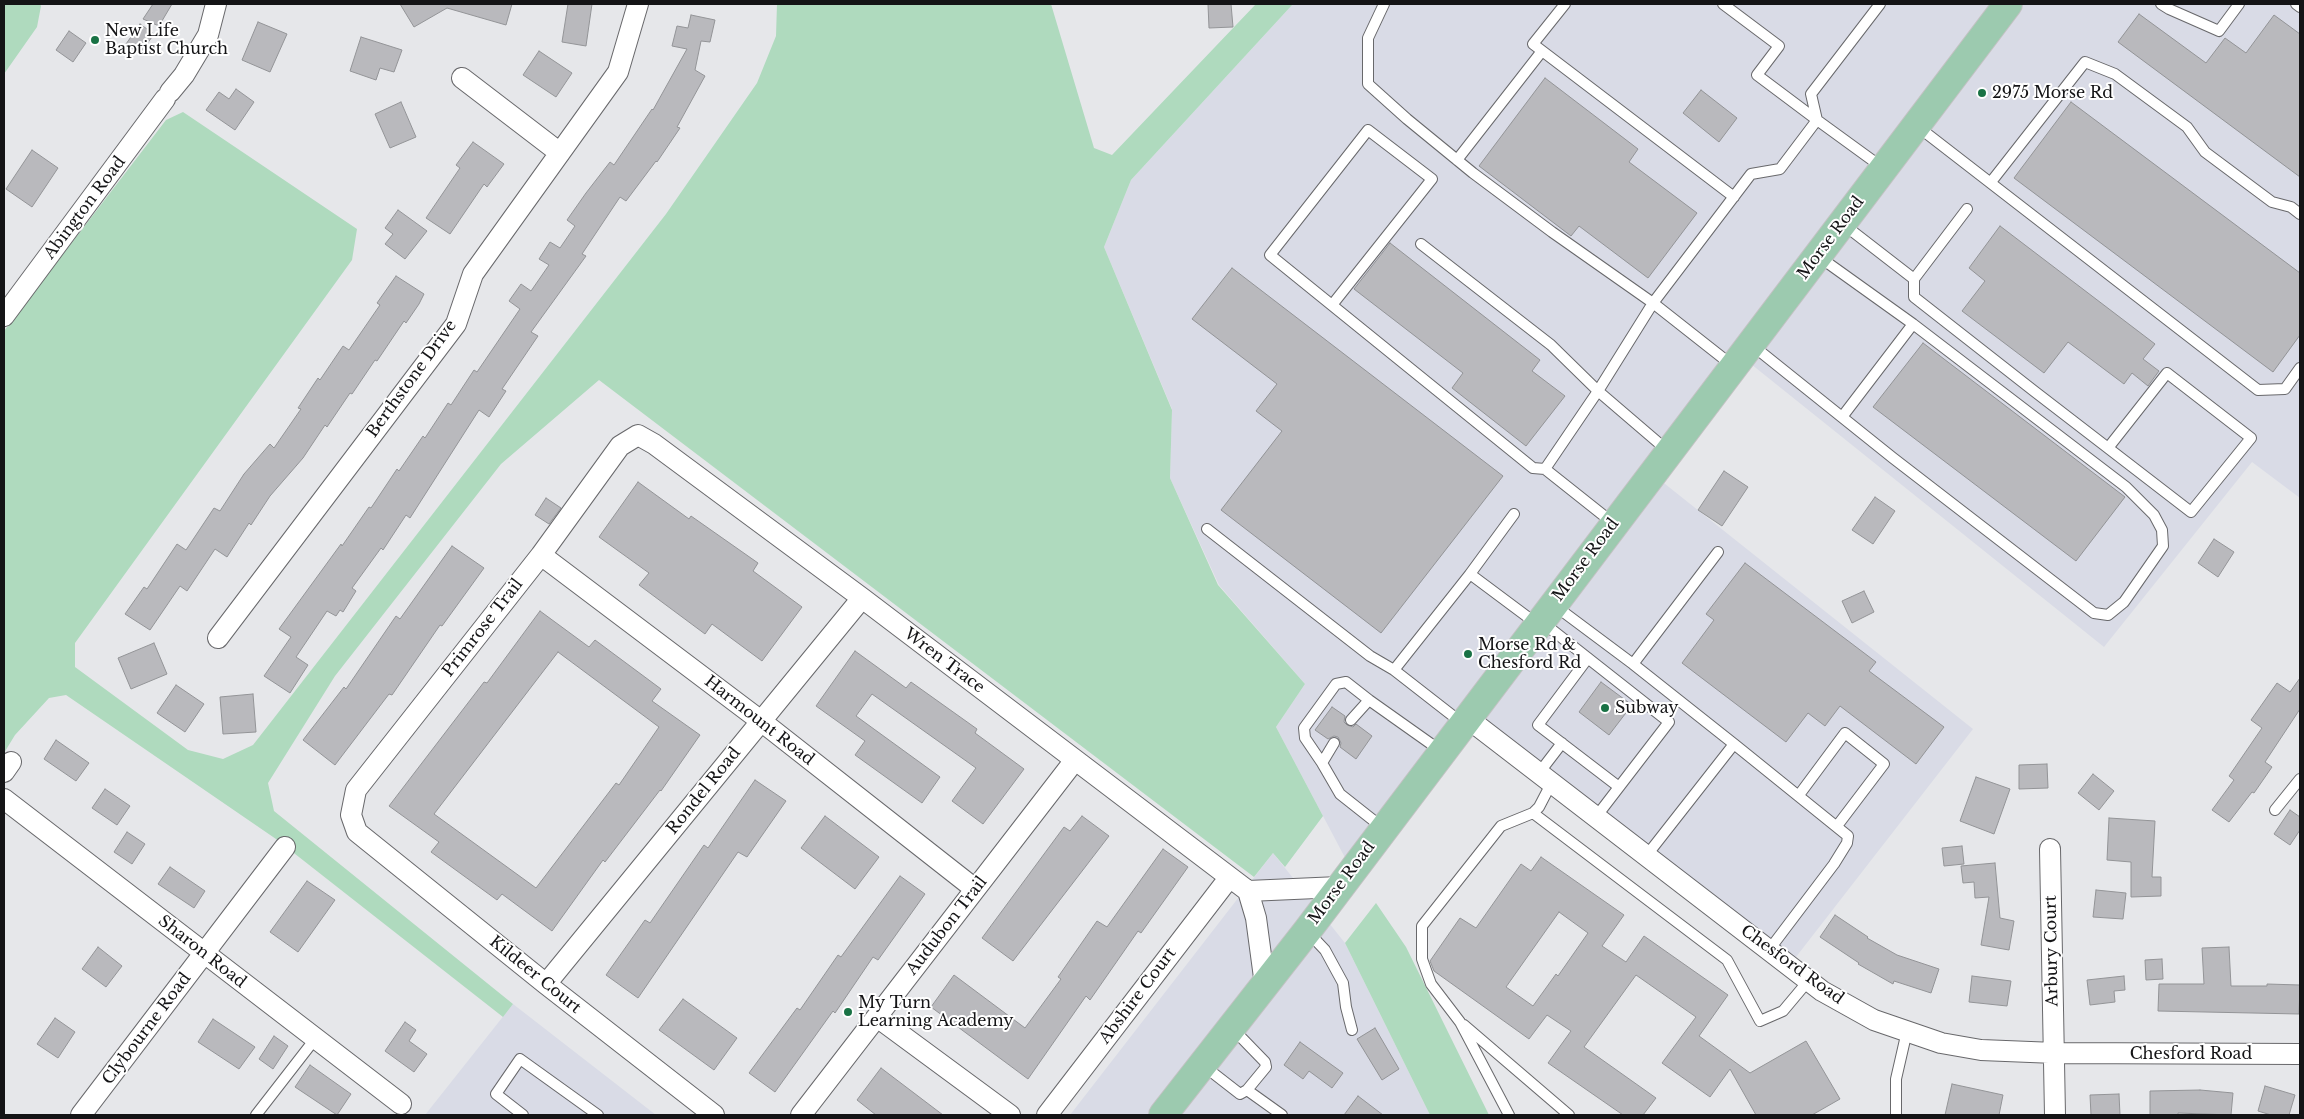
<!DOCTYPE html>
<html>
<head>
<meta charset="utf-8">
<style>
  body { margin:0 }
  #map { position:relative; width:2304px; height:1119px; overflow:hidden; background:#e6e7ea; font-family:"Libre Baskerville",serif }
  canvas { display:block }
  .frame { position:absolute; inset:0; border:5px solid #141416; pointer-events:none }
</style>
</head>
<body>
<div id="map">
<canvas width="2304" height="1119"></canvas>
<div class="frame"></div>
</div>
<script>
const c = document.querySelector('canvas').getContext('2d');
c.lineJoin = 'round';
function paint(path, color) { c.fillStyle = color; c.fill(path, 'evenodd'); }
const poly = rows => new Path2D(rows.map(r => 'M' + r).join(''));
function strokePath(path, color, width, dash) { c.strokeStyle = color; c.lineWidth = width; c.lineCap = dash ? 'butt' : 'round'; c.setLineDash(dash || []); c.stroke(path); }
function label(font, color, halo, rows, align = 'center') {
  c.font = font + ' "Libre Baskerville",serif'; c.lineWidth = 4; c.setLineDash([]); c.textBaseline = 'middle'; c.strokeStyle = halo; c.fillStyle = color; for (const [text, x, y, turn = 0] of rows) {
    c.save(); c.translate(x, y); c.rotate((+turn || 0) * Math.PI / 180); c.textAlign = isNaN(turn) ? turn : align; if (halo) c.strokeText(text, 0, 0); c.fillText(text, 0, 0); c.restore();
  }
}
paint(poly([
  [1293,4,2300,4,2300,498,2252,462,2104,647,1741,356,1650,472,1973,729,1789,966,1464,718,1351,869,1276,727,1305,684,1219,585,1170,478,1172,409,1104,247,1131,180],
  [1273,853,1345,943,1430,1115,1070,1115],
  [513,1004,656,1115,425,1115]
]), '#d9dbe6');
paint(poly([
  [4,4,40,4,41,6,37,27,4,74],
  [777,4,1051,4,1094,148,1112,155,1256,4,1293,4,1131,180,1104,247,1172,410,1170,478,1218,585,1305,684,1276,727,1323,816,1285,867,1273,853,1254,877,599,380,501,464,335,676,268,783,274,811,513,1004,503,1017,276,839,66,695,49,698,15,735,4,753,4,331,166,120,183,112,357,229,352,260,75,643,75,667,188,750,223,759,253,745,666,214,757,83,776,36],
  [1376,903,1406,947,1489,1115,1430,1115,1345,943]
]), '#afdabe');
const building = poly([
  [153,4,172,4,159,26,143,19,153,4],
  [400,4,512,4,506,25,447,8,414,27,400,4],
  [568,4,592,4,586,46,562,42,568,4],
  [1208,4,1231,4,1233,27,1209,28,1208,4],
  [2139,14,2206,63,2225,38,2246,53,2274,15,2300,34,2300,177,2118,42,2139,14],
  [691,15,715,20,710,42,701,41,695,70,705,76,677,127,680,128,657,162,656,161,626,201,620,197,582,254,586,256,531,332,538,336,502,389,506,391,489,417,479,410,410,518,406,515,383,550,381,548,352,588,356,591,343,612,340,610,336,616,327,611,296,657,308,665,290,693,264,676,291,637,279,629,341,544,342,546,369,507,371,508,397,469,399,471,423,436,425,438,448,403,451,405,474,370,477,372,520,309,509,301,521,284,531,291,549,265,539,259,550,242,560,248,575,226,567,220,586,193,610,162,614,165,652,109,653,110,687,49,672,46,677,26,688,28,691,15],
  [258,22,287,34,270,72,242,60,258,22],
  [140,24,154,34,140,54,126,44,140,24],
  [69,31,86,43,73,62,56,50,69,31],
  [361,37,402,50,394,72,380,68,376,80,350,71,361,37],
  [539,51,572,73,556,97,523,75,539,51],
  [1545,78,1638,149,1629,162,1697,213,1648,278,1579,226,1571,236,1479,166,1545,78],
  [236,89,254,102,235,130,206,110,219,92,229,99,236,89],
  [1701,90,1737,118,1719,142,1683,113,1701,90],
  [401,102,416,137,390,148,375,114,401,102],
  [2071,102,2300,273,2300,335,2273,372,2014,178,2071,102],
  [473,142,504,164,487,187,484,184,450,234,426,218,460,168,456,165,473,142],
  [32,150,58,168,32,207,6,189,32,150],
  [398,210,427,231,405,259,385,244,393,234,385,228,398,210],
  [2000,226,2155,344,2143,359,2159,371,2148,386,2132,373,2124,384,2068,342,2044,373,1962,311,1985,281,1969,268,2000,226],
  [1390,243,1540,360,1532,371,1565,396,1526,446,1452,388,1463,373,1354,289,1390,243],
  [1232,268,1503,476,1381,633,1221,510,1282,431,1256,411,1277,384,1192,319,1232,268],
  [396,276,424,294,419,304,406,323,404,321,377,361,375,360,352,394,350,393,327,427,325,425,303,458,270,496,251,525,249,523,227,557,215,549,187,591,180,586,150,630,125,614,144,587,147,589,177,544,186,550,214,508,220,511,244,474,270,444,274,448,301,409,298,408,318,378,320,380,343,346,349,350,380,305,377,303,396,276],
  [1923,343,2125,497,2076,561,1873,407,1923,343],
  [1724,471,1748,487,1722,526,1698,510,1724,471],
  [638,482,689,519,691,516,758,563,753,571,802,607,762,661,712,624,705,634,639,585,649,573,599,537,638,482],
  [1875,497,1895,511,1873,544,1852,530,1875,497],
  [546,498,561,508,549,524,535,515,546,498],
  [2214,539,2234,552,2218,577,2198,563,2214,539],
  [452,546,484,568,442,626,440,625,392,695,389,694,335,765,303,740,344,687,346,689,396,616,400,619,452,546],
  [1745,563,1876,662,1869,671,1944,727,1916,764,1840,706,1825,726,1808,713,1786,742,1682,663,1714,620,1706,614,1745,563],
  [1864,591,1874,612,1852,623,1842,601,1864,591],
  [540,611,589,647,595,640,661,689,652,701,700,735,661,791,660,790,605,862,603,860,552,931,502,894,497,900,431,852,439,842,389,806,484,682,487,683,540,611],
  [558,652,659,727,619,785,616,783,536,888,434,814,558,652],
  [154,643,167,674,131,689,118,658,154,643],
  [855,651,906,688,911,682,977,729,975,733,1024,769,983,824,952,801,976,768,872,694,856,716,940,777,922,803,855,755,865,741,816,706,855,651],
  [2300,678,2300,709,2265,762,2272,767,2254,793,2252,792,2229,822,2212,810,2234,780,2229,776,2262,728,2251,720,2277,683,2290,692,2300,678],
  [1601,682,1632,705,1609,735,1579,712,1601,682],
  [176,685,204,704,185,732,157,713,176,685],
  [253,694,256,732,223,734,220,697,253,694],
  [1332,707,1345,716,1344,722,1347,725,1353,727,1356,724,1372,736,1356,759,1340,747,1341,743,1338,737,1334,736,1328,739,1315,730,1332,707],
  [56,740,89,763,76,781,44,759,56,740],
  [2047,764,2048,788,2019,789,2019,765,2047,764],
  [2093,774,2114,791,2099,810,2078,793,2093,774],
  [1976,777,2010,789,1994,834,1960,821,1976,777],
  [755,780,786,801,747,857,738,852,638,998,606,975,645,920,650,923,704,845,708,848,755,780],
  [105,789,130,806,117,825,92,808,105,789],
  [2290,810,2300,817,2300,830,2290,845,2274,834,2290,810],
  [825,816,879,857,855,889,801,848,825,816],
  [1082,816,1109,836,1013,961,982,938,1064,827,1070,831,1082,816],
  [2109,818,2155,821,2152,877,2161,877,2161,896,2131,897,2131,862,2107,860,2109,818],
  [127,832,145,844,132,864,114,852,127,832],
  [1962,846,1964,864,1944,866,1942,848,1962,846],
  [1163,849,1188,867,1141,933,1138,931,1090,1000,1086,996,1028,1079,931,1007,954,975,1025,1028,1061,979,1058,977,1097,921,1107,927,1163,849],
  [1541,857,1624,915,1602,946,1626,962,1644,936,1728,995,1699,1036,1750,1073,1806,1041,1840,1099,1812,1115,1756,1115,1730,1069,1710,1097,1662,1063,1696,1017,1636,975,1584,1047,1656,1098,1643,1115,1623,1115,1548,1063,1571,1031,1547,1015,1529,1039,1434,971,1430,961,1460,918,1476,928,1521,864,1531,871,1541,857],
  [1559,912,1588,933,1558,976,1556,974,1533,1006,1506,987,1559,912],
  [1995,863,2000,918,2014,921,2009,950,1981,945,1989,897,1975,898,1974,882,1963,883,1961,866,1995,863],
  [170,867,205,891,194,908,158,884,170,867],
  [900,876,925,894,878,960,873,957,835,1013,833,1011,775,1092,749,1073,797,1008,800,1010,838,955,841,957,900,876],
  [307,881,335,900,298,952,270,932,307,881],
  [2096,890,2126,893,2123,919,2093,917,2096,890],
  [1835,915,1868,937,1867,938,1897,955,1939,969,1931,993,1894,981,1893,984,1858,964,1859,963,1820,937,1835,915],
  [98,947,122,966,106,987,82,969,98,947],
  [2229,947,2231,986,2267,986,2267,984,2300,985,2299,1014,2158,1011,2159,984,2204,984,2202,948,2229,947],
  [2162,959,2163,979,2146,980,2145,960,2162,959],
  [1972,976,2011,981,2007,1006,1969,1002,1972,976],
  [2124,976,2125,990,2114,991,2115,1002,2090,1005,2087,980,2124,976],
  [683,999,737,1038,714,1070,659,1030,683,999],
  [55,1018,75,1032,58,1058,37,1044,55,1018],
  [213,1019,255,1047,239,1069,198,1042,213,1019],
  [405,1022,416,1030,409,1041,427,1054,414,1072,385,1051,405,1022],
  [1375,1028,1399,1069,1382,1080,1357,1039,1375,1028],
  [274,1036,288,1046,273,1069,259,1059,274,1036],
  [1300,1042,1343,1073,1332,1088,1309,1071,1303,1079,1284,1065,1300,1042],
  [310,1065,351,1094,337,1115,295,1087,310,1065],
  [881,1068,943,1115,876,1115,857,1100,881,1068],
  [1952,1084,2003,1095,1999,1115,1945,1115,1952,1084],
  [2265,1086,2295,1095,2289,1115,2271,1115,2258,1111,2265,1086],
  [2200,1090,2233,1093,2231,1115,2178,1113,2178,1115,2150,1115,2150,1091,2200,1090],
  [2119,1094,2120,1115,2091,1115,2090,1095,2119,1094],
  [1358,1096,1383,1115,1344,1115,1358,1096]
]);
paint(building, '#b9b9bd');
strokePath(building, '#939497', 1);
const lane = poly([
  [1384,4,1368,38,1368,84,1407,119,1473,173,1552,232,1653,303,1598,391,1668,451],
  [1565,4,1533,44,1734,197],
  [1723,4,1779,46,1757,75,1817,120],
  [2161,4,2169,9,2219,31,2239,4],
  [2296,4,2300,7],
  [1817,120,1811,94,1880,4],
  [1917,126,2258,390,2285,389,2300,368],
  [1457,160,1542,51],
  [1991,182,2085,62,2115,74,2187,127,2205,152,2272,202,2291,207,2300,214],
  [1843,224,1914,279,1967,209],
  [1421,244,1551,345,1598,391,1545,469,1613,523],
  [1818,256,1913,324,1842,417],
  [1914,279,1914,297,2034,391,2108,448,2191,512,2251,438,2167,373,2108,448],
  [1332,305,1432,179,1368,130,1270,255,1533,468,1545,469],
  [1752,345,1893,458,2094,613,2108,615,2124,602,2163,546,2162,530,2154,515,2126,487,1913,324],
  [1733,366,1653,303,1751,174,1780,169,1817,120,1883,168],
  [1514,514,1470,574,1537,624],
  [1207,529,1370,656,1394,670],
  [1554,605,1633,664,1718,552],
  [1542,622,1669,722,1596,817],
  [1588,658,1538,725,1619,787],
  [1633,664,1734,744,1647,855],
  [1351,720,1369,700,1441,751],
  [1462,723,1394,670,1470,574],
  [1334,743,1322,763,1340,794,1383,828],
  [1734,744,1848,836,1847,843,1834,864,1769,950],
  [1322,763,1305,738,1304,728,1336,684,1346,682,1369,700],
  [1539,773,1562,743],
  [1799,795,1845,733,1884,764,1837,826],
  [2275,810,2300,779],
  [1533,813,1727,960,1760,1021,1783,1011,1809,980],
  [1307,931,1325,950,1343,983,1346,1007,1352,1030],
  [1464,1025,1569,1115],
  [1204,1066,1240,1094,1247,1090,1266,1067,1265,1062,1232,1028],
  [1247,1090,1282,1115],
  [256,1115,315,1039],
  [523,1115,496,1094,520,1059,598,1115],
  [1509,1115,1460,1022,1431,984,1422,959,1422,926,1501,826,1533,813,1539,807,1552,782],
  [1896,1115,1896,1079,1907,1031]
]);
const street = poly([
  [462,78,560,153],
  [170,92,184,75,208,35,216,4],
  [4,316,165,99],
  [541,555,761,721,975,889],
  [218,638,456,324,473,274,618,72,638,4],
  [1466,717,1822,991,1874,1020,1941,1043,1981,1050,2055,1053,2300,1054],
  [4,772,11,762],
  [4,799,401,1104],
  [2050,849,2055,1115],
  [1248,891,1256,918,1265,985],
  [546,984,862,598],
  [877,1017,1010,1115],
  [81,1115,285,847],
  [714,1115,546,984,357,832,351,815,356,790,541,555,620,446,638,435,654,444,862,598,1248,891,1339,887],
  [801,1115,1075,760],
  [1047,1115,1229,878]
]);
const primary = poly([
  [1163,1115,1307,931,2008,4]
]);
strokePath(lane, '#68686b', 12);
strokePath(street, '#68686b', 22);
strokePath(primary, '#c2c2c2', 30);
strokePath(lane, '#fff', 10);
strokePath(street, '#fff', 20);
strokePath(primary, '#9ccaaf', 28);
for (const [x, y, r, color] of [
  [95,40,5,"#197245"],
  [1982,93,5,"#197245"],
  [1468,654,5,"#197245"],
  [1605,708,5,"#197245"],
  [848,1012,5,"#197245"]
]) { const dot = new Path2D(); dot.arc(x, y, r, 0, 2 * Math.PI); c.fillStyle = color; c.fill(dot); strokePath(dot, '#fff', 2); }
label('16px', '#141416', '#fff', [
  ["New Life",105,31],
  ["Baptist Church",105,49],
  ["2975 Morse Rd",1992,93],
  ["Morse Rd &",1478,645],
  ["Chesford Rd",1478,663],
  ["Subway",1615,708],
  ["My Turn",858,1003],
  ["Learning Academy",858,1021]
], 'left');
label('16px', '#141416', '#fff', [
  ["Abington Road",85,208,-53],
  ["Morse Road",1831,238,-53],
  ["Berthstone Drive",412,379,-54],
  ["Morse Road",1586,560,-53],
  ["Primrose Trail",483,628,-52],
  ["Wren Trace",944,661,37],
  ["Harmount Road",759,721,38],
  ["Rondel Road",704,791,-51],
  ["Morse Road",1342,883,-53],
  ["Audubon Trail",947,926,-52],
  ["Arbury Court",2052,951,-91],
  ["Sharon Road",202,952,38],
  ["Chesford Road",1792,965,36],
  ["Kildeer Court",535,975,39],
  ["Abshire Court",1138,996,-53],
  ["Clybourne Road",147,1029,-53],
  ["Chesford Road",2191,1054]
]);
</script>
</body>
</html>
